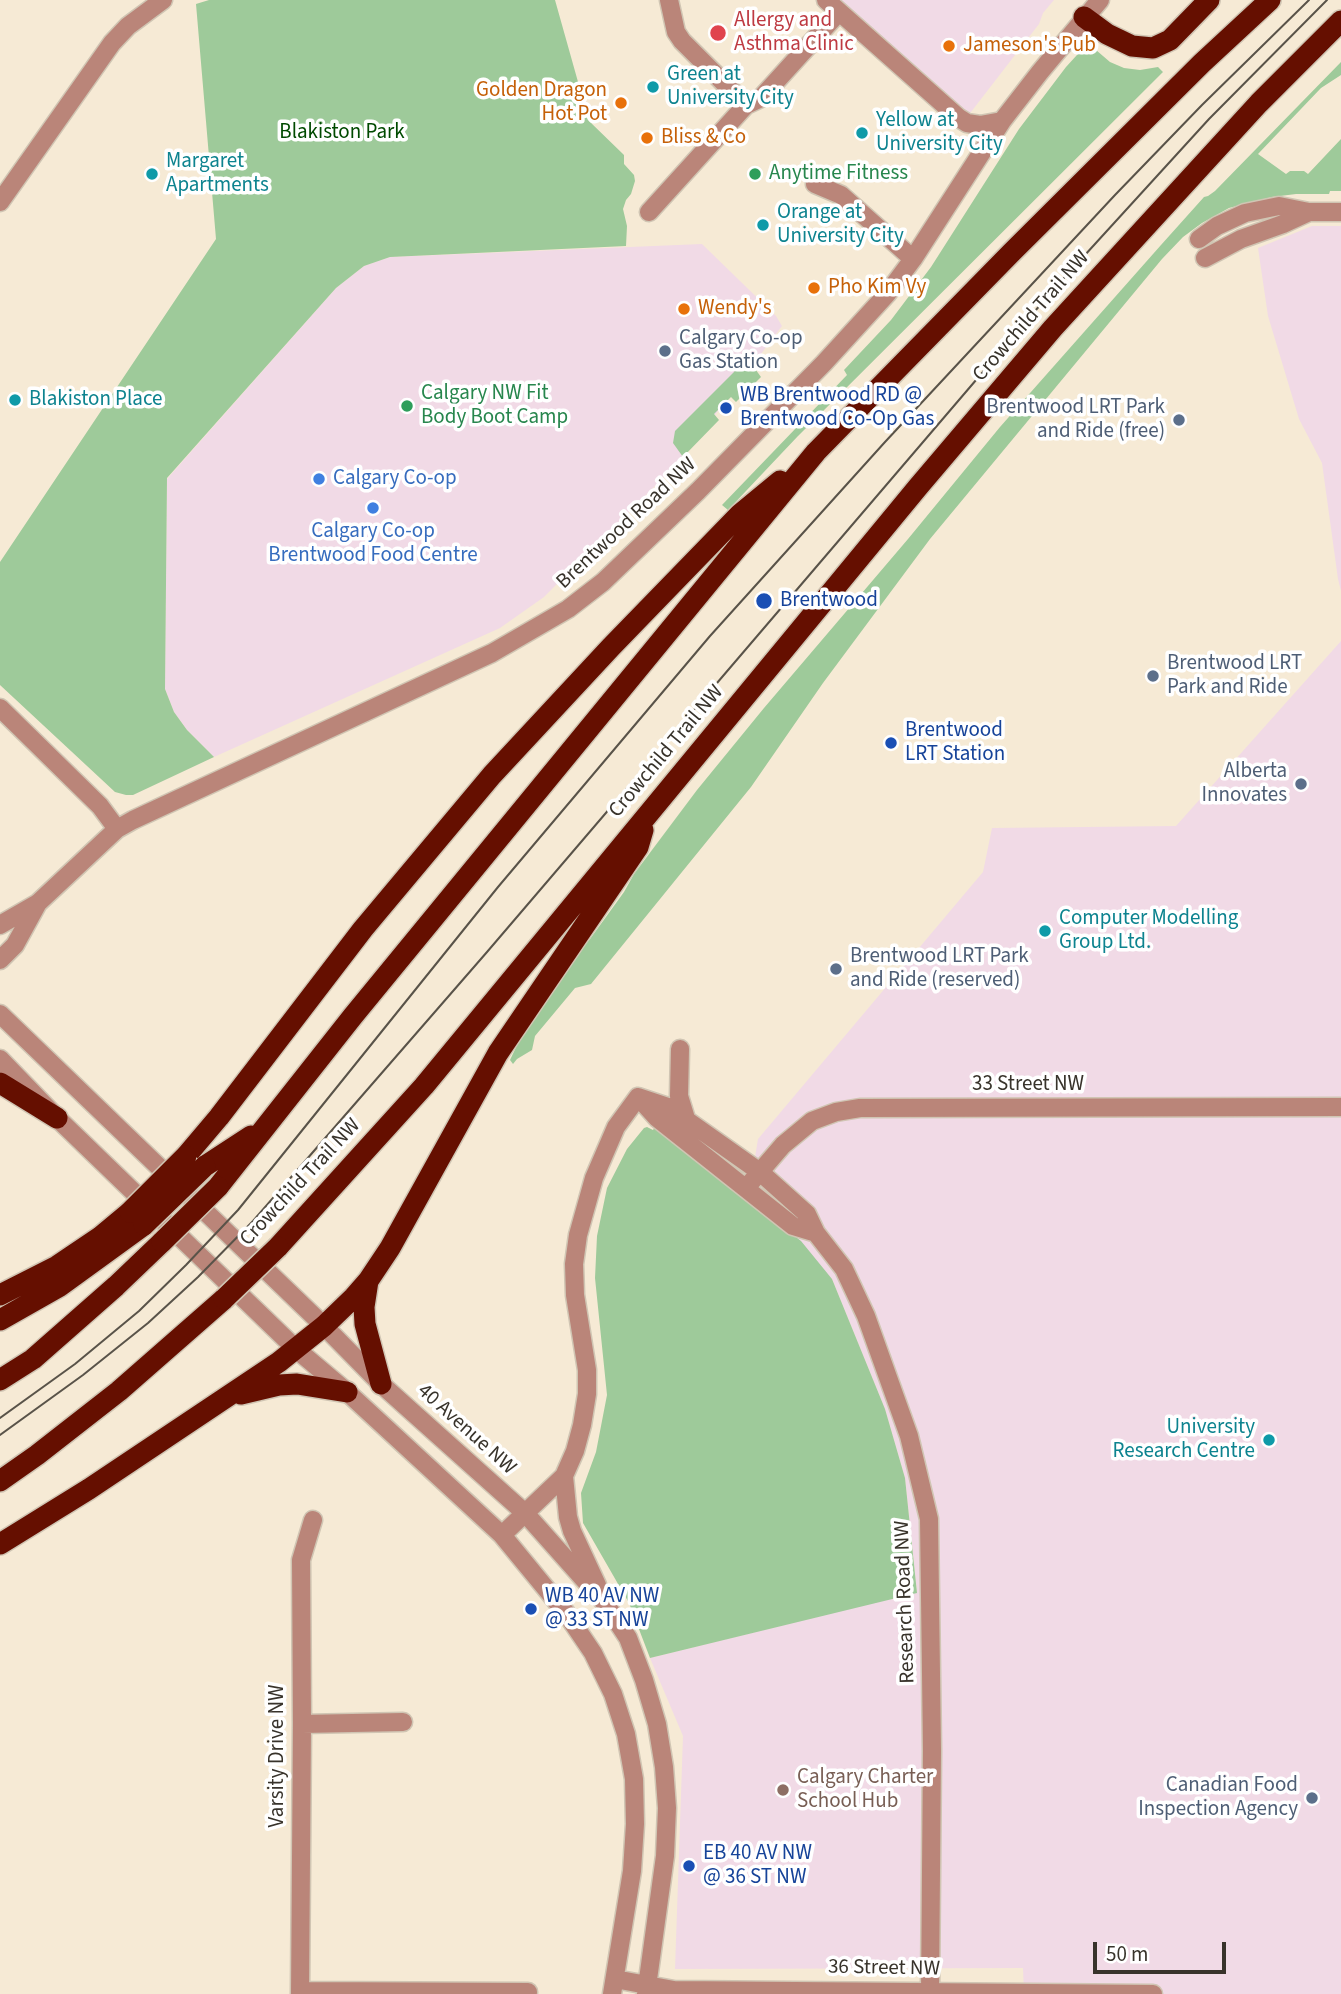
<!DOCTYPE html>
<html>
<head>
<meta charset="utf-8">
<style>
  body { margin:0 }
  #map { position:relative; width:1341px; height:1994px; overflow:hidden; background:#f6ead5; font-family:"Source Sans 3",sans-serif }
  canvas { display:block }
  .scale { position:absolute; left:1093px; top:1942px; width:133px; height:32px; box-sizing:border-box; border:4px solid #38332b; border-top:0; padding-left:9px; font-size:21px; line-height:24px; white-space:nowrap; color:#38332b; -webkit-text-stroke:5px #fff; paint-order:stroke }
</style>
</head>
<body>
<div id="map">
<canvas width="1341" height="1994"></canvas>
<div class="scale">50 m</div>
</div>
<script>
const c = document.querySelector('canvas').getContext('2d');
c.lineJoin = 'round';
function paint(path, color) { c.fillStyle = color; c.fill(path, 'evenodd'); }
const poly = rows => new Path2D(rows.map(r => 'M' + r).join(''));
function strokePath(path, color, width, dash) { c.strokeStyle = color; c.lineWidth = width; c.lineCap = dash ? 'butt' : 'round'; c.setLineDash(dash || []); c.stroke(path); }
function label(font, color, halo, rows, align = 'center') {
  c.font = font + ' "Source Sans 3",sans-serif'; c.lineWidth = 7; c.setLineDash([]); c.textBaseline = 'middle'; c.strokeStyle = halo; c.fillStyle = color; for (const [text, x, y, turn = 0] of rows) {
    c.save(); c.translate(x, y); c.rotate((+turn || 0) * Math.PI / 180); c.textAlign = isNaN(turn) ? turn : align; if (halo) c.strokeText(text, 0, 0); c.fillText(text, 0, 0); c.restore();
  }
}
paint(poly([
  [838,0,1054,0,1043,13,1039,24,971,112,964,117],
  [1312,226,1341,226,1341,591,1338,579,1322,463,1299,419,1268,316,1258,248],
  [702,244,776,316,782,326,682,459,544,597,500,628,214,757,187,730,174,712,165,689,167,479,336,288,364,266,390,257],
  [1341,641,1341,1994,1024,1994,1023,1968,675,1969,683,1736,650,1658,917,1592,905,1478,885,1409,832,1279,748,1200,758,1139,983,872,992,828,1176,826]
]), '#f1dae6');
paint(poly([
  [209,0,555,0,589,121,624,155,624,164,634,175,635,181,631,194,626,200,623,209,627,226,626,246,390,257,364,266,336,288,167,478,165,689,174,712,187,730,214,757,133,795,126,795,115,792,0,685,0,562,216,239,196,4],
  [1087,44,1089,44,1110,62,1124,68,1140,70,1158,67,1163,72,798,436,728,510,722,505,847,375,844,370,891,320,931,267,1019,129,1066,67],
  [1341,62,1341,75,1321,88,1258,154,1286,174,1290,171,1304,171,1308,174,1341,139,1341,191,1330,191,1329,194,1296,194,1272,197,1229,208,1202,223,1183,237,1162,259,930,539,823,683,751,787,591,984,575,988,535,1036,532,1050,517,1059,513,1064,510,1060,519,1041,580,949,590,939,624,892,634,874,697,790,764,708,908,539,1000,427,1161,245,1204,197,1208,196,1215,191],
  [747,364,753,366,761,377,736,402,731,397,714,414,719,420,683,457,673,443,675,431,739,367],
  [647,1127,653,1130,655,1127,801,1241,832,1279,885,1409,905,1478,917,1593,650,1658,629,1603,583,1523,581,1493,596,1452,607,1395,595,1278,597,1236,607,1188,627,1149,644,1128]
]), '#9eca9a');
const minor = poly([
  [669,0,676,32,682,41,746,105],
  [826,0,959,118,967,123,980,125,1002,121],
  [815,184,841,195,913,259],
  [0,202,112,43,128,26,163,0],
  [649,212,746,105,761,98,839,12],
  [1199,239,1217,226,1245,213,1279,206,1309,212,1341,212],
  [1205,258,1241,239,1283,224,1309,212],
  [0,708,100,806,117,829],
  [0,925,38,903,117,829,133,820,492,653,568,609,603,582,698,491,824,363,887,294,913,259,1002,121,1040,72,1100,0],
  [0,960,15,945,38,903],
  [0,1014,324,1326,381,1384,525,1513,605,1603,628,1638,644,1680,657,1724,664,1767,667,1808,665,1856,646,1994],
  [680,1049,679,1096,687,1122],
  [0,1059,57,1118,296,1349,347,1392,502,1535,566,1613,593,1653,613,1694,626,1734,634,1779,635,1824,632,1871,612,1994],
  [638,1097,668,1107,760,1172,807,1214,816,1233,844,1269,866,1316,909,1436,929,1519,932,1751,930,1993],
  [638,1097,657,1118,793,1226,816,1233],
  [746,1188,783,1145,812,1121,836,1112,860,1108,1341,1107],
  [564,1476,568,1517,572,1531,597,1585],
  [502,1535,564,1476,575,1451,582,1425,587,1394,587,1370,575,1295,574,1264,578,1235,594,1178,616,1127,638,1097],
  [302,1724,403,1722],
  [615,1979,674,1990,1153,1994],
  [300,1991,528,1992],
  [300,1994,302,1724,301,1560,313,1520]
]);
const highway = poly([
  [1084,17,1107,34,1132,46,1153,48,1170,40,1209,0],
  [0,1083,57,1118],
  [186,1156,219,1117,363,929,492,775,611,647,740,514,780,481],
  [205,1166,251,1136],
  [218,1187,353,1016,816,452,1012,252,1202,63,1270,0],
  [278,1247,424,1086,918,487,1053,328,1259,103,1341,21],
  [368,1281,364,1307,365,1324,381,1384],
  [0,1295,57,1266,100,1237,130,1212],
  [0,1320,60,1286,144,1225],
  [0,1380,33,1359,116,1286,162,1242],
  [241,1394,279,1385,297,1384,347,1392],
  [0,1481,37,1455,119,1391,224,1299],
  [0,1544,89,1489,279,1362,324,1326,354,1297,368,1281,390,1248,498,1053,638,847,643,830]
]);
strokePath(minor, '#d0c5b3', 21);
strokePath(highway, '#d0c5b3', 24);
strokePath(minor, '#ba8579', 18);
strokePath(highway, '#650f00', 21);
strokePath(poly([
  [0,1418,75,1364,139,1311,186,1265,238,1210,498,887,710,636,885,442,1115,195,1202,105,1309,0],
  [0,1435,83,1375,148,1323,198,1277,253,1221,487,952,1053,290,1209,119,1327,0]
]), '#595349', 2);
const highwayBridge = poly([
  [130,1212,186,1156],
  [144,1225,205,1166],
  [162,1242,218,1187],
  [224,1299,278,1247]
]);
strokePath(highwayBridge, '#d0c5b3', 24, []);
strokePath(highwayBridge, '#650f00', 21);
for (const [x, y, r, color] of [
  [718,33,9,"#e0444e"],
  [949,46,7,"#e8710a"],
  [653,87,7,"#0f9aa8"],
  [621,103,7,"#e8710a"],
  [862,133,7,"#0f9aa8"],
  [647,138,7,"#e8710a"],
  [152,174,7,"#0f9aa8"],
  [755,174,7,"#2e9e5b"],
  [763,225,7,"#0f9aa8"],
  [814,288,7,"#e8710a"],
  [684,309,7,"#e8710a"],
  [665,351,7,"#5c6f8a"],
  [15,400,7,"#0f9aa8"],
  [407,406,7,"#2e9e5b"],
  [726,408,7,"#1a4fb4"],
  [1179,420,7,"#5c6f8a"],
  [319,479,7,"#3f7fe0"],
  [373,508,7,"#3f7fe0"],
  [764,601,9,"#1a4fb4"],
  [1153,676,7,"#5c6f8a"],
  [891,743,7,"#1a4fb4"],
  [1301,784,7,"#5c6f8a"],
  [1045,931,7,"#0f9aa8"],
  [836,969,7,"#5c6f8a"],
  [1269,1440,7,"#0f9aa8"],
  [531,1609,7,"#1a4fb4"],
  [783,1790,7,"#8d6e63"],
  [1312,1798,7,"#5c6f8a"],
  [689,1866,7,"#1a4fb4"]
]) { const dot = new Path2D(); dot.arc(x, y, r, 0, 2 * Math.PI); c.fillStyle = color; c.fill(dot); strokePath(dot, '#fff', 2.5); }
label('21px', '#be3a42', '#fff', [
  ["Allergy and",734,21],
  ["Asthma Clinic",734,45]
], 'left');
label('21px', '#c56008', '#fff', [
  ["Jameson's Pub",963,46],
  ["Golden Dragon",607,91,"right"],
  ["Hot Pot",607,115,"right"],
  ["Bliss & Co",661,138],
  ["Pho Kim Vy",828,288],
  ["Wendy's",698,309]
], 'left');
label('21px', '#0d838f', '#fff', [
  ["Green at",667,75],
  ["University City",667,99],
  ["Yellow at",876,121],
  ["University City",876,145],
  ["Margaret",166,162],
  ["Apartments",166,186],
  ["Orange at",777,213],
  ["University City",777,237],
  ["Blakiston Place",29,400],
  ["Computer Modelling",1059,919],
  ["Group Ltd.",1059,943],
  ["University",1255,1428,"right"],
  ["Research Centre",1255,1452,"right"]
], 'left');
label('21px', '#004a00', '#fff', [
  ["Blakiston Park",342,133]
]);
label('21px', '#27864d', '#fff', [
  ["Anytime Fitness",769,174],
  ["Calgary NW Fit",421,394],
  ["Body Boot Camp",421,418]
], 'left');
label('21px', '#38332b', '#fff', [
  ["Crowchild Trail NW",1032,317,-49],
  ["Brentwood Road NW",627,524,-43],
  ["Crowchild Trail NW",667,752,-50],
  ["33 Street NW",1028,1085],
  ["Crowchild Trail NW",301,1183,-47],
  ["40 Avenue NW",466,1430,42],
  ["Research Road NW",906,1602,-92],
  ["Varsity Drive NW",278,1756,-90],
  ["36 Street NW",884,1969,1]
]);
label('21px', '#4e5e75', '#fff', [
  ["Calgary Co-op",679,339],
  ["Gas Station",679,363],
  ["Brentwood LRT Park",1165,408,"right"],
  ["and Ride (free)",1165,432,"right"],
  ["Brentwood LRT",1167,664],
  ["Park and Ride",1167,688],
  ["Alberta",1287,772,"right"],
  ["Innovates",1287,796,"right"],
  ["Brentwood LRT Park",850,957],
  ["and Ride (reserved)",850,981],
  ["Canadian Food",1298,1786,"right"],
  ["Inspection Agency",1298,1810,"right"]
], 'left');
label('21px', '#164399', '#fff', [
  ["WB Brentwood RD @",740,396],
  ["Brentwood Co-Op Gas",740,420],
  ["Brentwood",780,601],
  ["Brentwood",905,731],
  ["LRT Station",905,755],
  ["WB 40 AV NW",545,1597],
  ["@ 33 ST NW",545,1621],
  ["EB 40 AV NW",703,1854],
  ["@ 36 ST NW",703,1878]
], 'left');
label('21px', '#366cbe', '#fff', [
  ["Calgary Co-op",333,479],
  ["Calgary Co-op",373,532,"center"],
  ["Brentwood Food Centre",373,556,"center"]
], 'left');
label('21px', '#785e54', '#fff', [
  ["Calgary Charter",797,1778],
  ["School Hub",797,1802]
], 'left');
</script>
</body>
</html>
